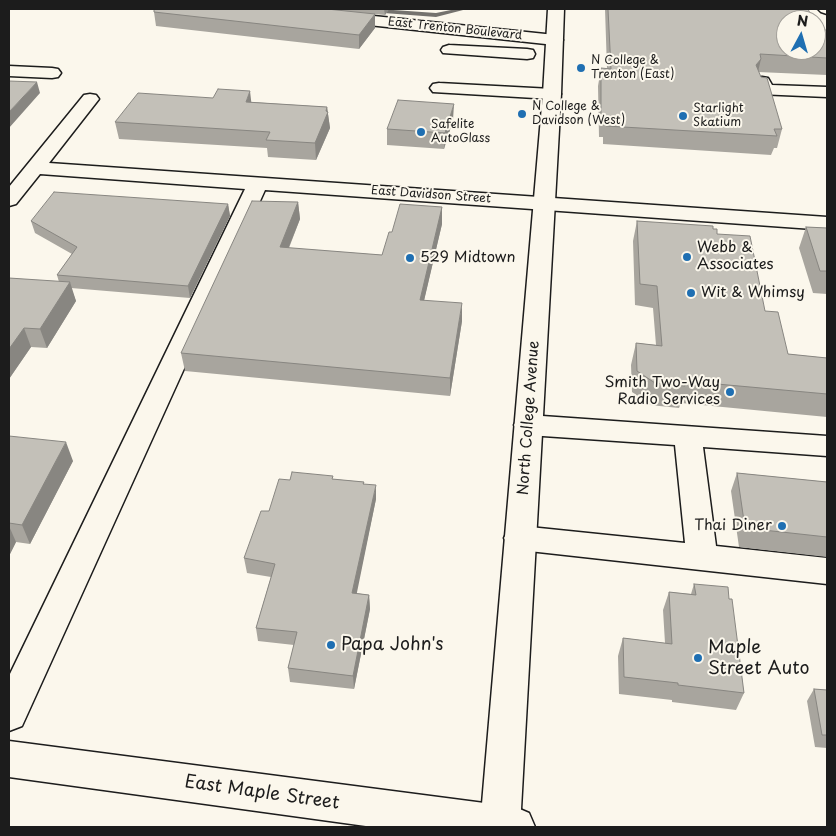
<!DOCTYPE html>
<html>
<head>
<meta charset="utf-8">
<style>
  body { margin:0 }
  #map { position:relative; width:836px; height:836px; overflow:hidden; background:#fbf7ec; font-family:"Playpen Sans",sans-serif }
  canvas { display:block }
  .frame { position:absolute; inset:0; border:10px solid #1c1c1c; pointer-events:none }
  .north { position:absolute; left:776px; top:10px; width:50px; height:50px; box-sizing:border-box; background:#fbf7ec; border:1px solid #a29f99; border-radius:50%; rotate:6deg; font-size:14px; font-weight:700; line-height:20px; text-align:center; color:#1c1c1c }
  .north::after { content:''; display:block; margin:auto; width:18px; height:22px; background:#1f6fb2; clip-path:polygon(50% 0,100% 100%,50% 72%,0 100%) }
</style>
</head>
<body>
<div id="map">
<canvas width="836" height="836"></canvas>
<div class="frame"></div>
<div class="north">N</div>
</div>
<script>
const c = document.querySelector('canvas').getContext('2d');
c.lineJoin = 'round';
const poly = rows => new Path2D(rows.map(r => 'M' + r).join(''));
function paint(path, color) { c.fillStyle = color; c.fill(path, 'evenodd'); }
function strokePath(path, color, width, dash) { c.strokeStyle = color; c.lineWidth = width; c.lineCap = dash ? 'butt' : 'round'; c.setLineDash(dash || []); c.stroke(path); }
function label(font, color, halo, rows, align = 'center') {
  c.font = font + ' "Playpen Sans",sans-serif'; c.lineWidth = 4; c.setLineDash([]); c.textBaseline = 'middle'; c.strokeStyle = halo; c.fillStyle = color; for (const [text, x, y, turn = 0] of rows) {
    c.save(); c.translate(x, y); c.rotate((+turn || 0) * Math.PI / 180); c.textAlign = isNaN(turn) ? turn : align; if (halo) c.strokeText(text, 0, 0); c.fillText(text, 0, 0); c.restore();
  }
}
paint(poly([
  [355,9,379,9,436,13,456,9,467,9,436,17,358,11,355,9]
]), '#74726e');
const minor = poly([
  [258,9,307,9,555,35,561,37,563,40,561,43,555,45,266,14,261,12,258,9],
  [818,9,827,9,827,14,821,12,818,9],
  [449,45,527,49,533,50,535,54,533,58,527,59,443,53,441,50,443,47,449,45],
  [9,66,52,68,58,69,61,73,58,77,52,78,9,76,9,66],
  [762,77,768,78,772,85,827,87,827,97,758,94,753,82,756,78,762,77],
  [439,83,552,89,558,90,561,94,558,98,552,99,433,92,430,88,433,84,439,83],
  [90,94,96,95,99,99,49,163,827,217,827,230,265,190,22,726,9,731,9,676,245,189,40,174,16,204,9,206,9,187,84,95,90,94],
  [528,415,827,436,827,456,703,447,716,546,827,558,827,584,520,550,509,547,504,538,509,529,520,526,685,543,675,445,528,435,518,432,514,425,518,418,528,415],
  [9,741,515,807,529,813,535,827,373,827,9,777,9,741]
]);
const major = poly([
  [548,9,564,9,561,94,520,827,480,827,543,94,548,9]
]);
strokePath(minor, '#1c1c1c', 3);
strokePath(major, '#1c1c1c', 3);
paint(minor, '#fbf7ec');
paint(major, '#fbf7ec');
paint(poly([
  [154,9,389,9,385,15,375,14,375,28,359,49,156,26,154,12],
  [605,9,808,9,817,30,827,30,827,75,758,72,782,129,777,148,774,148,771,155,603,144,603,137,599,137,598,86,601,68,607,69],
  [252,102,327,107,330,128,316,160,268,157,267,148,119,139,115,122],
  [453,120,444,149,387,145,387,129],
  [298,202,300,219,289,248,382,255,392,232,442,207,442,224,424,300,462,321,450,396,185,371,181,353],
  [228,204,230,216,190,298,71,288,76,301,47,348,31,347,9,379,9,278,59,282,57,275,72,254,35,233,31,221],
  [637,221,713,229,717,234,765,311,788,354,827,358,827,417,681,403,679,408,650,405,632,392,631,365,636,343,656,345,653,308,635,305,633,241],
  [806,227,827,228,827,294,813,293,799,248],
  [9,436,73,461,30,544,16,542,9,556],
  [737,473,827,482,827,557,739,547,731,491],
  [333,479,364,482,364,484,376,499,356,593,369,595,370,609,354,689,290,682,288,668,294,645,258,641,256,628,271,577,247,573,244,558,269,511,290,480],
  [694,584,729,599,744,693,736,710,672,702,672,700,619,694,618,656,623,638,665,643,663,610,669,592,691,594],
  [814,689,827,690,827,748,815,747,807,701]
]), '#a8a59e');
paint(poly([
  [384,9,389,9,385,15],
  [375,14,375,28,359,49,359,35],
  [761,59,757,76,756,65],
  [37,82,40,93,9,128,9,112],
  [250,91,252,108,246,102],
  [454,104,453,120,444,149,445,133],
  [327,107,330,128,316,160,315,143],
  [298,202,300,219,282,264,280,247],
  [228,204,230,216,190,298,188,286],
  [442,207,442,224,420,318,420,300],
  [70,282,76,301,47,348,40,329],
  [462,303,462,321,450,396,450,378],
  [24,328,31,347,9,379,9,349],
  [66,442,73,461,30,544,22,525],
  [376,485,376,499,354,607,352,593],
  [9,526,16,542,9,556],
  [369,595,370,609,354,689,353,676]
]), '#888681');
const building = poly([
  [154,9,327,9,375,14,359,35,154,12,154,9],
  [608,9,808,9,813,20,786,20,786,50,816,50,816,27,817,30,827,30,827,58,760,54,761,59,756,65,761,77,767,78,782,129,774,129,777,136,606,126,605,119,601,119,601,68,611,69,608,9],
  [9,81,37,82,9,112,9,81],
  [218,89,250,91,246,102,327,107,326,111,328,112,315,143,266,140,270,132,115,122,138,93,213,98,218,89],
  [398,100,454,104,445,133,387,129,398,100],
  [54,192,228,204,188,286,57,275,77,247,31,221,54,192],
  [252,201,298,202,280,247,382,255,389,232,392,232,400,204,442,207,420,300,462,303,450,378,181,353,252,201],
  [637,221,713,226,713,229,717,229,717,234,750,236,765,311,778,312,788,354,827,358,827,394,684,381,685,386,655,383,637,371,636,343,662,346,657,286,640,284,637,221],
  [806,227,827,228,827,271,820,271,806,227],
  [9,278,70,282,40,329,24,328,9,349,9,278],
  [9,436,66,442,22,525,9,523,9,436],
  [292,472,333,476,332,479,364,482,363,484,376,485,352,593,369,595,353,676,288,668,297,632,256,628,275,564,244,558,261,511,269,511,279,479,290,480,292,472],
  [737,473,827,482,827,537,745,528,737,473],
  [694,584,728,587,729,599,732,599,744,693,678,685,678,683,624,677,623,638,672,644,669,592,696,595,694,584],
  [814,689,827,690,827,735,822,735,814,689]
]);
paint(building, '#c3c0b8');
strokePath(building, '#888681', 1);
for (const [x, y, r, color] of [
  [581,68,5,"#1f6fb2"],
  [522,114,5,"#1f6fb2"],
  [683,116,5,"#1f6fb2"],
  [421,132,5,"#1f6fb2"],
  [687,257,5,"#1f6fb2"],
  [410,258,5,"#1f6fb2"],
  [691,293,5,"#1f6fb2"],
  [730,392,5,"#1f6fb2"],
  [782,526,5,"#1f6fb2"],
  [331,645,5,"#1f6fb2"],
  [698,658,5,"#1f6fb2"]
]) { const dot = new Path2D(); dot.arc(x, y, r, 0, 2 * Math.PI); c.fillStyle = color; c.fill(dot); strokePath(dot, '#fbf7ec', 2); }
label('12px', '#1c1c1c', '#fbf7ec', [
  ["East Trenton Boulevard",455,29,6],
  ["East Davidson Street",431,195,4]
]);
label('12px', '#1c1c1c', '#fbf7ec', [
  ["N College &",591,61],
  ["Trenton (East)",591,75],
  ["N College &",532,107],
  ["Davidson (West)",532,121],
  ["Starlight",693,109],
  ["Skatium",693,123],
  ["Safelite",431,125],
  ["AutoGlass",431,139]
], 'left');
label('15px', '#1c1c1c', '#fbf7ec', [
  ["Webb &",697,248],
  ["Associates",697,265],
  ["529 Midtown",420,258],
  ["Wit & Whimsy",701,293],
  ["Smith Two-Way",720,383,"right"],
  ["Radio Services",720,400,"right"],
  ["Thai Diner",772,526,"right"]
], 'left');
label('15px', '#1c1c1c', '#fbf7ec', [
  ["North College Avenue",529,418,-86]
]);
label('18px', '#1c1c1c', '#fbf7ec', [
  ["Papa John's",341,645],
  ["Maple",708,648],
  ["Street Auto",708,669]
], 'left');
label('18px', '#1c1c1c', '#fbf7ec', [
  ["East Maple Street",262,793,8]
]);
</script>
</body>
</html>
